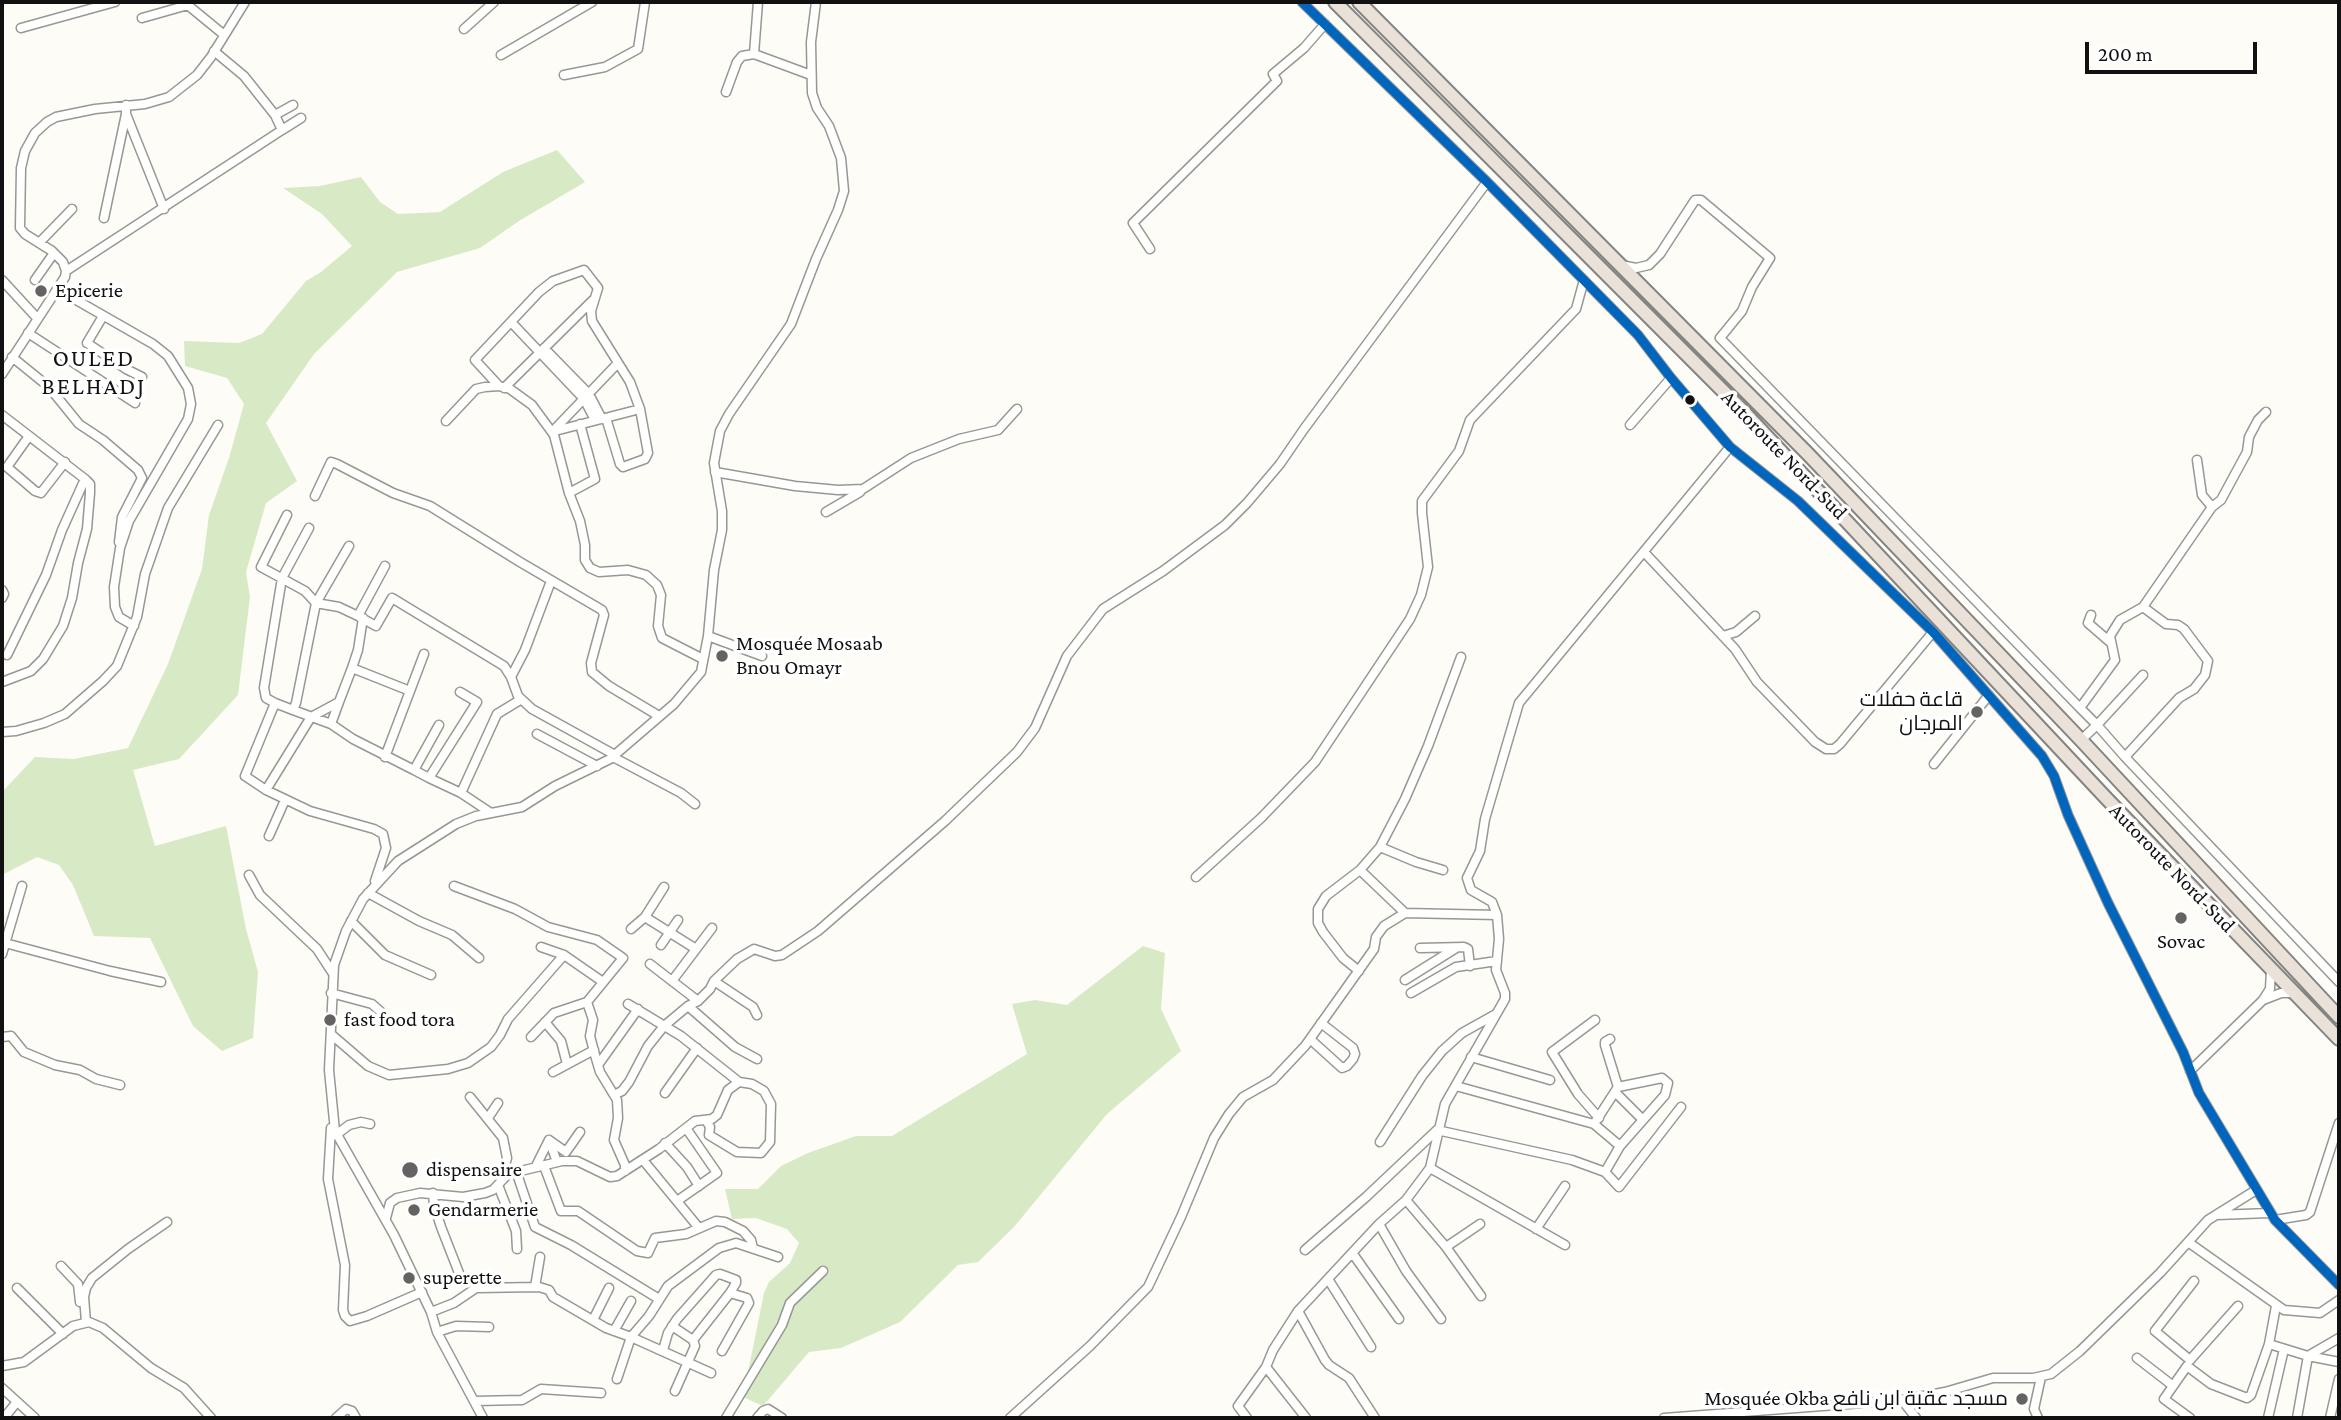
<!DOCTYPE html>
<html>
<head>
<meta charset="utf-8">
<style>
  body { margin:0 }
  #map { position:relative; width:2341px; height:1420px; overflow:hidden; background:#fdfcf7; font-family:"Crimson Pro",serif }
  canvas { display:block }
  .frame { position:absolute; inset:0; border:4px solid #111; pointer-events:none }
  .scale { position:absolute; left:2085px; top:42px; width:172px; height:32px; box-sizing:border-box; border:4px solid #111; border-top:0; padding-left:9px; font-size:21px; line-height:24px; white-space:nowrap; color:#111; -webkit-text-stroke:5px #fff; paint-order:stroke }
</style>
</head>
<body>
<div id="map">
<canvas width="2341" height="1420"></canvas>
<div class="frame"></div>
<div class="scale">200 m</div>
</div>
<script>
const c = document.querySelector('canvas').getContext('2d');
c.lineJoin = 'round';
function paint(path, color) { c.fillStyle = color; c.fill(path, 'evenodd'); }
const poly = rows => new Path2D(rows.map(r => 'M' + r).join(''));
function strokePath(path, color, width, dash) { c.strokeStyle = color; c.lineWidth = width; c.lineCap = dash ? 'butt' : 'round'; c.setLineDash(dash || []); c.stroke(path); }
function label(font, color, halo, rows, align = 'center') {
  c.font = font + ' "Crimson Pro",Cairo,serif'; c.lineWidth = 7; c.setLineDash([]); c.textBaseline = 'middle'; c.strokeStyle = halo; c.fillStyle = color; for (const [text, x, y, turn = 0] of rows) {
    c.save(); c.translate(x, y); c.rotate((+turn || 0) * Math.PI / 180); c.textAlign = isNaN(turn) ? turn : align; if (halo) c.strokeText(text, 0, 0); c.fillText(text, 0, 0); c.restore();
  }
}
paint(poly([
  [557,150,585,182,519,221,480,248,397,272,314,354,266,423,297,481,266,503,246,572,250,597,238,695,179,759,133,770,155,846,226,826,246,929,258,972,253,1038,222,1051,193,1026,150,938,94,936,73,885,59,865,37,857,2,875,2,792,35,757,74,759,128,748,168,664,202,569,209,515,229,458,244,404,227,378,185,366,184,341,239,343,262,334,306,281,321,272,352,246,322,214,283,188,320,186,361,177,380,202,398,214,440,212,503,172],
  [1143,946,1165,953,1161,1009,1181,1051,1107,1114,1014,1227,978,1262,958,1265,900,1322,841,1348,809,1352,763,1406,743,1397,764,1293,769,1282,790,1263,799,1243,787,1229,756,1218,732,1219,725,1189,758,1189,781,1166,808,1153,856,1136,892,1136,1027,1054,1012,1004,1035,1000,1067,1005]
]), '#d8eac5');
const minor = poly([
  [184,2,223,34],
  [758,2,754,54,811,75],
  [1302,2,1487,182,1638,335,1671,378,1730,447,1798,501,1933,632,2042,756,2054,776,2068,815,2108,903,2183,1052,2199,1093,2275,1220,2339,1285],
  [142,18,188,5],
  [21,28,115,2],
  [464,29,494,2],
  [214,51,244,76,275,115,282,130,301,118],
  [501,55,592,2],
  [564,75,605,67,638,49,645,2],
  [726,92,737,62,742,56,754,54],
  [126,105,126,114,164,209],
  [275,115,293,105],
  [104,218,126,114],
  [39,243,72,209],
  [1150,249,1133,223,1277,81,1273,74,1304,48,1325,24],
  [1621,265,1636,268,1649,265,1660,254,1695,200,1701,200,1770,258,1752,287,1742,311,1720,338,2080,708,2115,660,2110,636,2120,620,2143,607,2166,624,2178,625,2184,629,2208,661,2205,675,2194,689,2179,698,2125,757,2339,982],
  [66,271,282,130],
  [2,280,37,318],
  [35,280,54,253],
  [57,289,153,344,168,356,188,388,191,404,188,419,129,521,120,548,114,587,115,607,119,617,134,626],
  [103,316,87,343,126,369,142,377],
  [511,322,584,399,595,420],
  [28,333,135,403],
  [544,348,589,394,602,419],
  [12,357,49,387,79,424,103,440,138,470,142,478,122,517,119,542],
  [2,374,65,277,66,271,63,262,52,251,25,234,20,228,21,168,25,151,35,133,47,122,56,117,95,109,145,104,169,97,197,75,211,57,245,2],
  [499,386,475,360,539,292,553,281,584,270,598,288,591,311,592,321,630,382,640,409,648,453,645,459,623,467,620,464,606,418],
  [504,388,593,300],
  [2,415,85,479,90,484,90,493,87,529,78,563,72,598,63,626,43,659,31,671,2,682],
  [446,421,476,389,485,387,499,386,510,389,532,405,554,435,569,493,580,521,585,545,585,560,590,568,599,572,628,570,646,575,657,585,661,595,658,626,662,638,703,659],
  [1630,425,1671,378],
  [555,431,640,409],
  [552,432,618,363],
  [29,436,7,467,35,491,41,493,65,462],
  [2197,460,2202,495,2212,507],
  [715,472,795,486,838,490,863,489,911,458,959,439,998,430,1017,409],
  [569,493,595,479,580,424],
  [315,496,331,462,337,464,393,493,430,506,520,562,602,610,604,615,591,663,592,672,609,686,659,716],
  [826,512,860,492],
  [287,515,261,567,305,591,316,603,339,607,358,616,385,566],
  [349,546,316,603,296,703,293,710,275,703,245,776,266,790,310,811,374,829,383,834,386,848,375,881],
  [1644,552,1735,649,1757,682,1815,742,1826,749,1834,749,1840,744,1933,632],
  [2,590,4,594,2,598],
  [2143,607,2212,507,2221,500,2247,452,2249,437,2258,420,2266,412],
  [2091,615,2088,623,2110,642],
  [358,616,376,626,392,598,504,666,511,677,518,696,532,709,615,755],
  [708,636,762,656],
  [1723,636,1736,632,1755,616],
  [7,655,46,575,62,530,85,479],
  [352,668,358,650,363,618],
  [511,677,525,650,551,581],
  [410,691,424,654],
  [460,692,477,702,429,778,461,793,491,813],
  [275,703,266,698,264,688,282,578,309,528],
  [2080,708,2097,725,2081,740],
  [293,710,331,724,339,702],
  [331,724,353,739,414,770],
  [2,732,16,731,44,723,65,714,103,681,117,666,137,617,145,574,168,508,218,425],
  [537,734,597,766],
  [613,757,681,793,695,804],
  [2125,757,2097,725,2143,675],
  [1934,764,1989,695],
  [429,778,414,770,439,725],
  [266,790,311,717,339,702,352,668,410,691,385,757],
  [461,793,497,714,520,700],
  [269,836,285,800],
  [1380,847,1416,862,1443,870],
  [1360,870,1405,913],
  [249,875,260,895,317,949,332,972],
  [1196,877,1261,818,1315,762,1410,619,1421,595,1428,567,1422,513,1422,501,1459,451,1470,420,1576,309,1584,280],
  [454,886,515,909,548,927,597,940,623,958,587,1002,554,1013,531,1037],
  [368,893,419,921,452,935,479,958],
  [645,917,696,949],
  [351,921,385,955,431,975],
  [631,929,645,917,664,887],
  [5,943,110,971,161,982],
  [661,945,678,920],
  [541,947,564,955,603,982],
  [1420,948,1464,947,1468,949,1470,966],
  [2,954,22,886],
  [650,964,698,1001],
  [1359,971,1343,958,1323,932,1318,923,1318,909,1326,896,1360,870,1380,847,1405,799,1428,746,1461,657],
  [1405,980,1456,948],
  [672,981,712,928],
  [714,981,753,1007,757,1015],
  [331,993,372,1004,381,1012,383,1022],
  [1411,993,1456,967,1497,961],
  [2263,1000,2281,993,2294,993],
  [587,1002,593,1020,590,1036,595,1055,600,1072,617,1100,618,1118,614,1140,625,1165,625,1171],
  [628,1004,681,1036,739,1082,752,1084,764,1091,771,1104,770,1142,761,1153,737,1152,709,1135,710,1127,706,1120],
  [688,1006,735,1047,757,1059],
  [1595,1020,1552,1052,1578,1094,1599,1118],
  [545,1022,561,1041,567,1064],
  [332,1035,368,1066,389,1075,448,1069,468,1063,491,1047,500,1035,508,1019,564,955],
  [2,1037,11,1036,24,1052,55,1065,80,1070,96,1079,120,1085],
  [1310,1039,1342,1068,1347,1066,1353,1059,1355,1054,1353,1048,1321,1023],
  [1471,1057,1550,1080],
  [598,1065,638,1009],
  [2190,1071,2263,1000,2270,989,2271,970],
  [553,1072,594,1050],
  [1456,1086,1594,1124,1618,1087,1605,1045,1605,1042,1610,1039],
  [1618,1087,1662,1078,1668,1083,1665,1095,1620,1146],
  [1615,1092,1643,1120],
  [665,1093,697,1048],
  [614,1095,622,1091,629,1082,648,1046,664,1026,688,1006,698,1001,710,989,714,981,737,959,754,949,775,956,782,955,818,931,945,821,1017,752,1035,728,1067,656,1103,609,1163,571,1225,525,1247,503,1280,464,1304,429,1487,182],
  [470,1097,503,1138,507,1158,501,1179],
  [488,1118,498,1103],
  [331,1128,328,1179,345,1265,343,1310,345,1316,350,1321,367,1316,422,1292],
  [336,1135,349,1125,361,1122,370,1124],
  [549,1140,566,1152,580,1132],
  [1380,1142,1422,1076,1442,1051,1462,1033,1496,1014],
  [665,1143,687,1167,699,1186],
  [643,1160,699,1228],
  [542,1165,544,1166,561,1211,578,1211,637,1251,648,1253,655,1238,686,1234,716,1221,725,1222,743,1231,751,1240,753,1248],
  [536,1166,549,1140,557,1162],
  [1430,1168,1565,1245],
  [516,1171,535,1227,571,1245,659,1299],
  [1605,1172,1619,1187,1681,1107],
  [498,1185,516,1231,517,1249],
  [433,1193,434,1205,441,1227,459,1273],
  [1406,1200,1446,1247,1481,1296],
  [677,1201,717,1173,686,1128],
  [2217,1215,2269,1213],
  [386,1218,390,1203,397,1198,420,1193,463,1197,485,1193,493,1190,508,1174,562,1161,577,1161,610,1177,617,1176,659,1149,695,1121,712,1119,717,1115,728,1090,739,1082],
  [2275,1220,2306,1215,2310,1212,2339,1123],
  [1379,1224,1406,1271,1441,1319],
  [1536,1229,1565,1186],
  [2188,1242,2284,1310,2320,1313,2339,1300],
  [1446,1247,1480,1224],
  [1305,1250,1366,1197,1437,1130,1572,1160,1605,1172,1620,1146,1594,1124],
  [1353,1254,1399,1319],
  [61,1266,78,1284,80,1302],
  [1328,1279,1371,1347],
  [2194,1281,2155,1331,2190,1360,2238,1306],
  [535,1287,540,1257],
  [17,1288,63,1334],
  [1298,1311,1325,1360,1329,1365,1349,1378,1375,1418],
  [431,1312,454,1303,476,1288,539,1287,549,1290,553,1297,606,1328,631,1337,649,1316,668,1286,719,1248,736,1243,778,1257],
  [593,1320,609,1288],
  [86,1322,84,1297,86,1288,92,1278,128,1249,167,1222],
  [672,1326,693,1340],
  [614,1331,631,1301],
  [437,1332,456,1326,489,1327],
  [2269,1344,2276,1306],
  [663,1350,668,1333,677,1319,716,1275,720,1274,736,1280,736,1283,730,1293,693,1340,695,1346,675,1391],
  [722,1351,749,1303,747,1298,730,1293],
  [2137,1358,2172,1385],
  [2,1366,24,1362,73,1326,89,1322,103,1328,151,1368,184,1388,211,1418],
  [1266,1367,1306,1418],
  [617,1379,631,1337,711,1373],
  [2,1388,35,1418],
  [1902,1400,1916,1418],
  [474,1401,522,1400,541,1389,601,1393],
  [4,1418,16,1403],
  [336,1418,346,1409,352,1411,356,1418],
  [483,1418,437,1332,431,1312,394,1235,335,1131,329,1070,334,965,346,931,363,899,398,861,456,824,476,816,522,807,555,786,610,759,674,704,701,672,708,636,714,570,722,530,722,511,714,463,720,431,729,414,791,324,816,259,838,210,844,191,841,158,829,126,817,108,812,93,811,42,816,2],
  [726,1418,782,1325,790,1303,823,1271],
  [757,1418,763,1411,768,1409,782,1418],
  [1010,1418,1090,1346,1148,1287,1181,1217,1214,1138,1229,1114,1243,1097,1273,1080,1305,1046,1374,949,1376,937,1384,926,1405,913,1497,915],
  [1247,1418,1238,1406,1266,1367,1273,1350,1298,1311,1379,1224,1406,1200,1430,1168,1445,1104,1505,999,1505,993,1496,970,1499,939,1497,915,1492,902,1471,890,1467,878,1480,851,1485,819,1519,703,1730,447],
  [1664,1418,1902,1400,1945,1392,1993,1378,2033,1378,2051,1374,2080,1351,2160,1273,2208,1220,2256,1190],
  [2038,1418,2034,1409,2041,1377],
  [2190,1418,2164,1399,2187,1366,2211,1384,2247,1398,2251,1395,2269,1344,2308,1356,2339,1362],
  [2268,1418,2284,1349],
  [2297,1418,2308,1356,2339,1338],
  [2330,1418,2339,1379]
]);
const highway = poly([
  [1335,2,1745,413,2107,799,2339,1039],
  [1359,2,1807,453,2081,740,2339,1017]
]);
strokePath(minor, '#979795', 11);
strokePath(highway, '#858482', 16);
strokePath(minor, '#fffffe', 8);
strokePath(highway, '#eae1d8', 12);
strokePath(poly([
  [1302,2,1487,182,1638,335,1671,378,1730,447,1798,501,1933,632,2042,756,2054,776,2068,815,2108,903,2183,1052,2199,1093,2275,1220,2339,1285]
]), '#0065bd', 9);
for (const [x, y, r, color] of [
  [41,291,7,"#646362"],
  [1690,400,6,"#111"],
  [722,656,7,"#646362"],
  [1977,712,7,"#646362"],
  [2181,918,7,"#646362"],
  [330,1020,7,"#646362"],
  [410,1170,9,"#646362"],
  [414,1210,7,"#646362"],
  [409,1278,7,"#646362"],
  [2022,1399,7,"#646362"]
]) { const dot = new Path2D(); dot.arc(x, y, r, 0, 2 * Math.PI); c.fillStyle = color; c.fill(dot); strokePath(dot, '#fff', 2.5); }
label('21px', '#111', '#fff', [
  ["Epicerie",55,291],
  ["Mosquée Mosaab",736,644],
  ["Bnou Omayr",736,668],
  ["قاعة حفلات",1963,700,"right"],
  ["المرجان",1963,724,"right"],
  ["Sovac",2181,942,"center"],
  ["fast food tora",344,1020],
  ["dispensaire",426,1170],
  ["Gendarmerie",428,1210],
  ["superette",423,1278],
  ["Mosquée Okba مسجد عقبة ابن نافع",2008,1399,"right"]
], 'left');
label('21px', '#111', '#fff', [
  ["Autoroute Nord-Sud",1784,455,46],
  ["Autoroute Nord-Sud",2172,868,46]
]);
c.letterSpacing = '2px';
label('24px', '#111', '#fff', [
  ["OULED",94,359],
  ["BELHADJ",94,387]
]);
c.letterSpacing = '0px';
</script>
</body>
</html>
